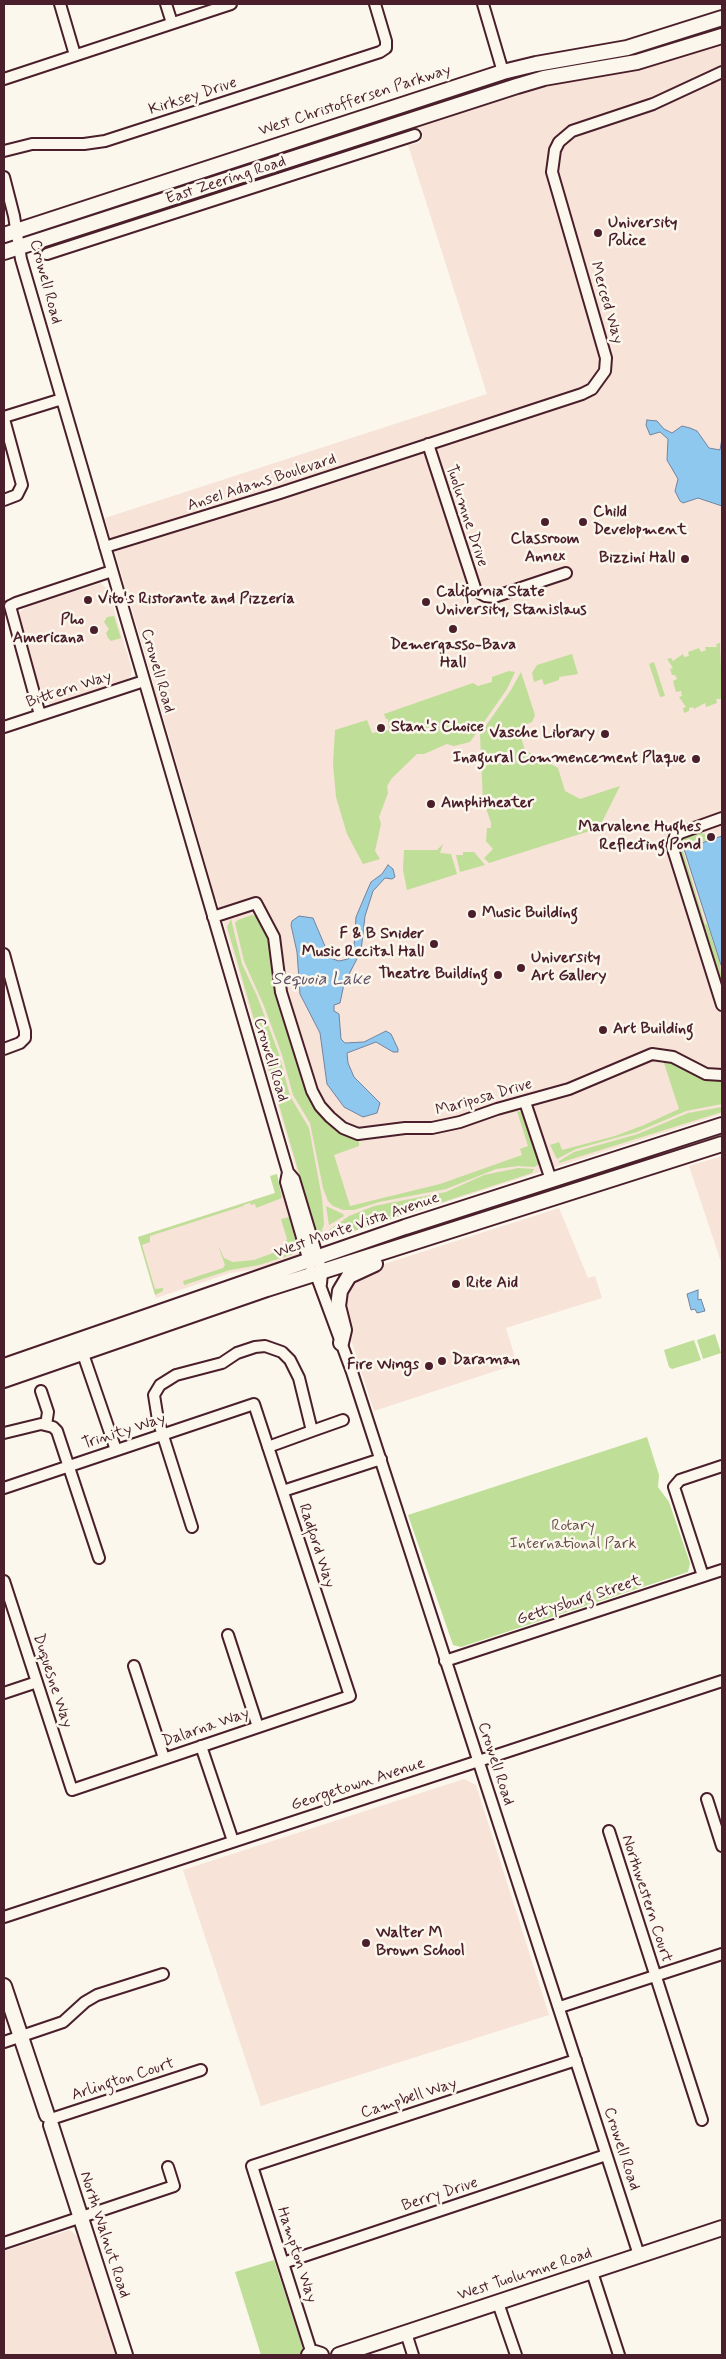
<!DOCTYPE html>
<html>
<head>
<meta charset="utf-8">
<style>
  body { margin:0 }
  #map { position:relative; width:726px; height:2359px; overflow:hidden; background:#fbf7ec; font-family:Mynerve,sans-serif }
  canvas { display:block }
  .frame { position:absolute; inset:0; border:5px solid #4a1f2b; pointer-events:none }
</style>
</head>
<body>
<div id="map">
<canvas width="726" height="2359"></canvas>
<div class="frame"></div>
</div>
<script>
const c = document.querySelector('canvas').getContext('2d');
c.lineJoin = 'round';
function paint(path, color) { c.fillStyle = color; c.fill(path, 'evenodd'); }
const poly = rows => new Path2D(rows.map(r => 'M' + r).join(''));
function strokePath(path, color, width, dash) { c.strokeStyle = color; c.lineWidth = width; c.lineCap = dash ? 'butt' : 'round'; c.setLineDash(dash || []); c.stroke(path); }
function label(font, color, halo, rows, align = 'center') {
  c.font = font + ' Mynerve,sans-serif'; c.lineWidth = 5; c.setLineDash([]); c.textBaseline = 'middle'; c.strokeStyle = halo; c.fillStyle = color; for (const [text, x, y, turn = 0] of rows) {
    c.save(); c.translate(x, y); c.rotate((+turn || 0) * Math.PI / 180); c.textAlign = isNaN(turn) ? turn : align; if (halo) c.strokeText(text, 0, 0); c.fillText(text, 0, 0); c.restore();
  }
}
paint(poly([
  [722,43,722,1114,321,1242,316,1237,217,900,212,898,210,890,212,886,159,702,155,700,152,690,154,685,105,518,487,394,408,145,419,143,423,136,421,129,412,127,512,94,566,82,624,72],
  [101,583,108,590,132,669,131,676,126,680,54,704,47,703,42,697,19,619,20,612,26,607],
  [722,1156,722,1265,689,1166],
  [284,1190,300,1250,297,1255,262,1268,230,1273,156,1298,138,1237],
  [559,1208,588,1278,595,1276,602,1298,506,1328,517,1364,374,1411,342,1312,341,1305,351,1282,378,1266],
  [464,1779,476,1785,549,2015,261,2106,183,1870],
  [70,2230,78,2237,117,2355,4,2355,4,2251]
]), '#f7e3d8');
paint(poly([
  [412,127,405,133,196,200,239,183],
  [177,207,53,247,44,246,130,218],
  [114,616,121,638,111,641,108,638,106,633,109,629,104,622,107,617],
  [720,643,722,699,716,699,717,703,706,707,705,703,694,709,693,707,689,708,689,711,684,713,683,708,686,707,679,697,682,696,681,691,676,692,673,681,677,679,675,675,672,675,670,669,673,668,667,659,671,658,673,661,683,654,684,657,689,656,688,652,699,648,701,652,706,650,705,647,717,647,716,644],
  [572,654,578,674,559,677,559,680,544,685,542,679,534,682,532,673,537,665],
  [654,662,665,696,660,697,649,664],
  [509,671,515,672,507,689,470,742,454,746,447,744,424,754,417,754,392,778,387,786,388,793,379,817,381,824,375,851,380,859,363,864,347,834,336,797,333,764,335,730,367,720,372,733,389,730,388,719,386,719,384,714,473,683,478,686,492,682,492,677],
  [521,672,535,715,532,722,518,728,525,750,558,768,565,791,580,799,620,786,599,828,489,863,484,858,493,849,486,841,487,828,491,828,491,823,485,805,477,808,483,802,480,734,511,690],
  [699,832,711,837,711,839,682,848,705,924,707,924,720,963,722,988,679,854,679,846,682,838],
  [443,844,440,853,451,854,457,874,407,890,403,870,404,850,437,850],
  [463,852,474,852,485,865,460,872,456,855,463,855],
  [252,915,259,917,272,947,277,997,308,1095,315,1107,339,1130,359,1141,359,1146,334,1155,350,1206,440,1184,522,1155,520,1149,528,1146,517,1111,511,1113,512,1110,521,1112,539,1164,534,1167,518,1166,496,1169,446,1189,379,1202,354,1210,343,1210,333,1206,328,1201,323,1188,310,1123,293,1095,282,1055,264,1006,244,961,235,923,238,920],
  [231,919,242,964,257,996,279,1054,290,1096,309,1128,322,1198,324,1224,320,1237,317,1235,227,927],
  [664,1058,705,1079,722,1078,722,1104,686,1111,637,1132,576,1149,557,1159,550,1145,559,1142,562,1150,615,1136,644,1125,679,1109,663,1060],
  [722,1107,722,1112,559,1163,559,1161,574,1152,638,1134,688,1113],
  [518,1168,534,1169,532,1173,326,1240,323,1239,329,1230,349,1216,374,1206,446,1192,484,1175],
  [277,1174,282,1198,256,1208,255,1204,251,1205,250,1203,243,1205,245,1210,243,1206,150,1236,150,1242,142,1245,155,1289,163,1288,163,1291,155,1295,138,1237,275,1193,270,1176],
  [326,1206,343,1214,344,1216,329,1225],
  [289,1217,297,1246,294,1254,259,1265,230,1270,184,1285,183,1281,223,1268,225,1265,218,1245,224,1258,233,1262,254,1260,281,1250,287,1239,281,1219],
  [715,1334,721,1353,703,1359,697,1340],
  [694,1340,701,1360,672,1369,669,1367,664,1350],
  [647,1437,659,1475,658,1487,669,1502,690,1563,688,1572,461,1647,453,1645,408,1515],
  [274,2260,303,2349,302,2355,261,2355,235,2272]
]), '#bfde97');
const water = poly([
  [647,420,657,421,664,429,672,433,682,426,690,428,697,431,709,448,720,450,722,438,722,506,698,498,683,503,680,501,675,491,678,479,667,460,668,439,660,432,650,435,646,425,647,420],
  [722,836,722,968,684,849,722,836],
  [388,865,393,869,395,877,392,879,385,878,373,891,365,916,361,951,344,984,340,1003,334,1005,334,1011,339,1014,341,1039,345,1043,364,1042,386,1031,391,1034,398,1049,398,1052,393,1052,376,1042,347,1053,348,1063,354,1077,380,1103,377,1113,363,1117,344,1107,327,1084,320,1033,300,994,297,952,291,925,292,921,299,916,313,918,330,958,339,961,348,959,354,947,356,917,367,891,371,882,382,874,388,865],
  [698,1290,698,1300,701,1299,705,1311,697,1313,695,1309,691,1310,687,1294,698,1290]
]);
paint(water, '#8fc8ee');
strokePath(water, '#7384a0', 1);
const street = poly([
  [60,4,75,55],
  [166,4,172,23],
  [483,4,503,72],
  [4,79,231,4],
  [4,151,32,144,84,144,105,141,380,52,386,48,386,41,375,4],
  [4,177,14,216,21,259,288,1172,294,1179,322,1272,321,1284],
  [47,254,415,135],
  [4,417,62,399],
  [4,419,22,485,17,495,4,500],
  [428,444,476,591,485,596,494,597,566,573],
  [105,547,280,493,582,394,592,389,605,371,606,358,552,172,555,150,559,142,572,131,653,104,722,72],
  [40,715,10,606,16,603,112,571],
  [4,727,144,681],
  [722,818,680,833,675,837,672,846,722,1005],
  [213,917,256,903,274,937,281,992,312,1091,320,1106,330,1117,343,1128,358,1134,405,1128,432,1128,460,1122,497,1109,569,1089,652,1054,673,1057,706,1074,722,1075],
  [4,954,25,1031,25,1038,20,1043,4,1049],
  [525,1102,551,1180],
  [288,1172,286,1182,310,1265],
  [318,1280,352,1372,639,2255],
  [83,1354,116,1450],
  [41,1391,48,1412,46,1425],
  [312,1431,343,1420],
  [4,1433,41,1424,53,1427,57,1431,99,1558],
  [4,1488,254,1404,350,1696,72,1790,4,1581],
  [283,1491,381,1459],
  [192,1527,158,1420,154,1395,160,1385,176,1375,222,1363,237,1353,255,1347,265,1346,282,1352,290,1360,299,1378,312,1431,268,1447],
  [703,1576,674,1487,680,1480,722,1466],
  [228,1635,258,1727],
  [445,1661,722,1570],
  [134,1666,164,1758],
  [4,1693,37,1682],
  [201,1746,233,1841],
  [707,1799,722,1846],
  [609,1831,702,2120],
  [4,1917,722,1681],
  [560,2007,722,1954],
  [4,2042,63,2022,85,2002,97,1995,163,1974],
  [54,2118,201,2070],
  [4,2243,174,2186,168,2167],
  [283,2263,606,2155],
  [592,2272,619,2355],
  [498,2303,516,2355],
  [406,2333,413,2355],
  [312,2354,252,2166,576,2060]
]);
const secondary = poly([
  [4,235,503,72,536,64,627,48,722,18],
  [4,252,517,86,544,78,637,62,722,36],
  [341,1343,344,1330,338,1306,340,1291,349,1276,375,1264],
  [4,1366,405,1227,722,1125],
  [4,1380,267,1289,722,1144],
  [4,1986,47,2115],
  [51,2125,125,2355],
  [309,2355,315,2353,321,2355],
  [339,2355,722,2228]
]);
strokePath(street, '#4a1f2b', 14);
strokePath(secondary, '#4a1f2b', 18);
strokePath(street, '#fbf7ec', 10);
strokePath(secondary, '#fbf7ec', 14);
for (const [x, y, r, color] of [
  [598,233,5,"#4a1f2b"],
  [545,522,5,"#4a1f2b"],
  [583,522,5,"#4a1f2b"],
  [685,559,5,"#4a1f2b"],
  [88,600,5,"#4a1f2b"],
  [426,602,5,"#4a1f2b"],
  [453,629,5,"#4a1f2b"],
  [94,630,5,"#4a1f2b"],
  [381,728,5,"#4a1f2b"],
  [605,734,5,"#4a1f2b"],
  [696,759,5,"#4a1f2b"],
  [431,804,5,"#4a1f2b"],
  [711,837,5,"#4a1f2b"],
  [472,914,5,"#4a1f2b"],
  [434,944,5,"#4a1f2b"],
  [521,968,5,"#4a1f2b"],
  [498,975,5,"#4a1f2b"],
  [603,1030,5,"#4a1f2b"],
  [456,1284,5,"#4a1f2b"],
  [442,1361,5,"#4a1f2b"],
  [429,1366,5,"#4a1f2b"],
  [366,1943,5,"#4a1f2b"]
]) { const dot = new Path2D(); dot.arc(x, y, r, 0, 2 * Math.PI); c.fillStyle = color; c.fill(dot); strokePath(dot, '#fbf7ec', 2); }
label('16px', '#4a1f2b', '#fbf7ec', [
  ["Kirksey Drive",193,97,-18],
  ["West Christoffersen Parkway",355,101,-18],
  ["East Zeering Road",226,181,-18],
  ["Crowell Road",45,282,75],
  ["Merced Way",606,303,74],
  ["Ansel Adams Boulevard",262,483,-18],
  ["Tuolumne Drive",466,516,72],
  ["Crowell Road",157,671,74],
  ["Bittern Way",69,690,-18],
  ["Crowell Road",270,1060,73],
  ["Mariposa Drive",484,1098,-16],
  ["West Monte Vista Avenue",357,1226,-19],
  ["Trinity Way",124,1432,-18],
  ["Radford Way",316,1546,72],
  ["Gettysburg Street",579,1601,-18],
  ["Duquesne Way",52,1681,72],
  ["Dalarna Way",206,1728,-19],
  ["Crowell Road",495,1764,72],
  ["Georgetown Avenue",358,1785,-18],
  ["Northwestern Court",646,1899,72],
  ["Arlington Court",123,2080,-18],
  ["Campbell Way",409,2099,-18],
  ["Crowell Road",621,2149,72],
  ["Berry Drive",440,2195,-18],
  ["North Walnut Road",104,2235,72],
  ["Hampton Way",296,2255,72],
  ["West Tuolumne Road",525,2275,-18]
]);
label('bold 16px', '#4a1f2b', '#fbf7ec', [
  ["University",608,224],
  ["Police",608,242],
  ["Child",593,513],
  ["Development",593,531],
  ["Classroom",545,540,"center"],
  ["Annex",545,558,"center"],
  ["Bizzini Hall",675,559,"right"],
  ["California State",436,593],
  ["University, Stanislaus",436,611],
  ["Vito's Ristorante and Pizzeria",98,600],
  ["Pho",84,621,"right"],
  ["Americana",84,639,"right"],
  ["Demergasso-Bava",453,646,"center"],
  ["Hall",453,664,"center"],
  ["Stan's Choice",391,728],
  ["Vasche Library",595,734,"right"],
  ["Inagural Commencement Plaque",686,759,"right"],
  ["Amphitheater",441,804],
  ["Marvalene Hughes",701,828,"right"],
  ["Reflecting Pond",701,846,"right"],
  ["Music Building",482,914],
  ["F & B Snider",424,935,"right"],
  ["Music Recital Hall",424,953,"right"],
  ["University",531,959],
  ["Art Gallery",531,977],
  ["Theatre Building",488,975,"right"],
  ["Art Building",613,1030],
  ["Rite Aid",466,1284],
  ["Daraman",452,1361],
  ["Fire Wings",419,1366,"right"],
  ["Walter M",376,1934],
  ["Brown School",376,1952]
], 'left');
label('16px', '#674f46', '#fbf7ec', [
  ["Rotary",573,1527],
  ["International Park",573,1545]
]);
label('italic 18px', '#5f5266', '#fbf7ec', [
  ["Sequoia Lake",321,980]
]);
</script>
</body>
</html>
